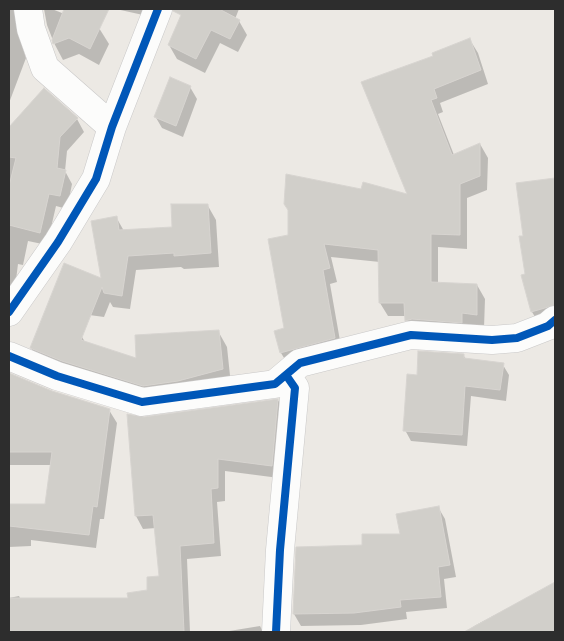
<!DOCTYPE html>
<html>
<head>
<meta charset="utf-8">
<style>
  body { margin:0 }
  #map { position:relative; width:564px; height:641px; overflow:hidden; background:#ece9e4; font-family:Signika,sans-serif }
  canvas { display:block }
  .frame { position:absolute; inset:0; border:10px solid #2d2d2d; pointer-events:none }
</style>
</head>
<body>
<div id="map">
<canvas width="564" height="641"></canvas>
<div class="frame"></div>
</div>
<script>
const c = document.querySelector('canvas').getContext('2d');
c.lineJoin = 'round';
function paint(path, color) { c.fillStyle = color; c.fill(path, 'evenodd'); }
const poly = rows => new Path2D(rows.map(r => 'M' + r).join(''));
function strokePath(path, color, width, dash) { c.strokeStyle = color; c.lineWidth = width; c.lineCap = dash ? 'butt' : 'round'; c.setLineDash(dash || []); c.stroke(path); }
paint(poly([
  [9,9,27,9,19,24,22,45,26,58,9,103],
  [44,9,52,9,99,28,109,44,99,65,79,54,63,60,54,43,47,25],
  [116,9,154,9,152,17],
  [179,9,239,9,235,19,239,21,247,35,238,52,220,43,205,73,177,59,169,45,183,15],
  [470,40,478,53,488,84,440,103,443,112,438,114,454,155,480,144,488,158,487,190,467,198,467,249,438,247,438,283,477,285,485,299,484,328,414,334,406,320,406,316,388,316,380,303,380,262,331,257,337,282,330,284,342,352,289,366,281,353,276,331,285,329,289,236,362,190,409,196,435,56],
  [190,87,197,99,183,137,162,128,155,116],
  [44,90,77,119,84,132,67,151,65,171,72,184,67,209,56,206,47,245,28,241,23,265,18,264,14,296,9,304,9,129],
  [555,179,555,320,540,325,532,312,523,276,526,275,524,237,517,184],
  [208,206,216,220,219,267,184,269,181,267,136,270,130,309,113,307,110,302,104,317,60,311,103,280,116,217,124,231,174,228],
  [218,331,227,347,231,385,153,401,40,363,31,348,82,337,85,342,138,359],
  [463,355,466,359,503,365,509,375,506,401,471,396,467,446,411,441,405,430,419,377],
  [9,374,51,392,109,410,117,423,104,519,100,519,96,548,31,540,31,546,9,547,9,505,46,506,52,465,9,465],
  [278,400,285,413,279,478,225,471,225,501,217,502,221,556,187,559,190,632,9,632,9,598,19,596,21,600,130,599,148,591,160,578,156,528,143,529,136,516,144,419],
  [438,507,445,519,456,577,444,579,447,608,406,612,407,619,361,625,301,626,294,614,363,546,401,535],
  [555,583,555,632,465,632,476,625],
  [260,626,263,632,223,632]
]), '#0003');
const building = poly([
  [64,9,109,9,90,49,69,38,53,44,52,40,64,9],
  [173,9,222,9,221,10,240,20,230,39,211,30,196,59,168,45,181,15,173,11,173,9],
  [470,38,481,70,434,89,437,98,431,100,452,155,480,143,480,176,460,184,460,235,431,234,431,282,477,284,477,315,462,313,462,323,412,319,405,321,404,303,379,303,378,250,324,244,330,268,323,270,335,338,280,353,274,331,284,328,268,239,288,235,288,210,284,204,286,174,361,189,363,182,407,194,361,82,433,56,432,53,470,38],
  [170,77,191,86,176,126,154,117,170,77],
  [44,88,78,118,60,137,57,168,66,170,60,196,49,194,40,233,9,225,9,186,16,158,9,157,9,127,44,88],
  [555,178,555,305,531,312,521,275,525,274,519,236,523,236,516,183,555,178],
  [171,204,208,204,211,253,174,256,174,253,128,256,122,296,104,293,102,287,81,340,136,358,135,335,219,330,223,369,178,381,143,386,62,361,30,348,64,263,101,278,91,221,117,216,119,230,172,227,171,204],
  [418,351,464,354,464,358,504,363,500,390,465,386,462,435,403,431,407,374,417,375,418,351],
  [9,373,52,391,110,409,97,507,93,506,89,535,9,526,9,504,45,504,52,452,9,452,9,373],
  [278,399,272,466,218,459,218,488,211,489,214,543,180,546,184,632,9,632,9,598,128,598,127,593,147,590,147,577,159,576,153,515,135,516,127,414,144,417,278,399],
  [439,506,450,565,438,567,441,597,400,600,401,607,354,613,293,614,296,547,362,545,362,534,400,534,396,514,439,506],
  [555,582,555,632,464,632,555,582]
]);
paint(building, '#d1cfca');
strokePath(building, '#d7d4d0', 1);
const minor = poly([
  [28,9,31,29,45,68,112,127],
  [9,312,58,242,96,179,112,127,158,9],
  [9,356,57,376,142,402,275,384,300,363,411,335,492,340,517,338,548,326,555,320],
  [276,632,280,550,295,388,286,375]
]);
strokePath(minor, '#c9c8c8', 29);
strokePath(minor, '#fcfcfb', 28);
strokePath(poly([
  [9,312,58,242,96,179,112,127,158,9],
  [9,356,57,376,142,402,275,384,300,363,411,335,492,340,517,338,548,326,555,320],
  [276,632,280,550,295,388,286,375]
]), '#0057b8', 8);
</script>
</body>
</html>
